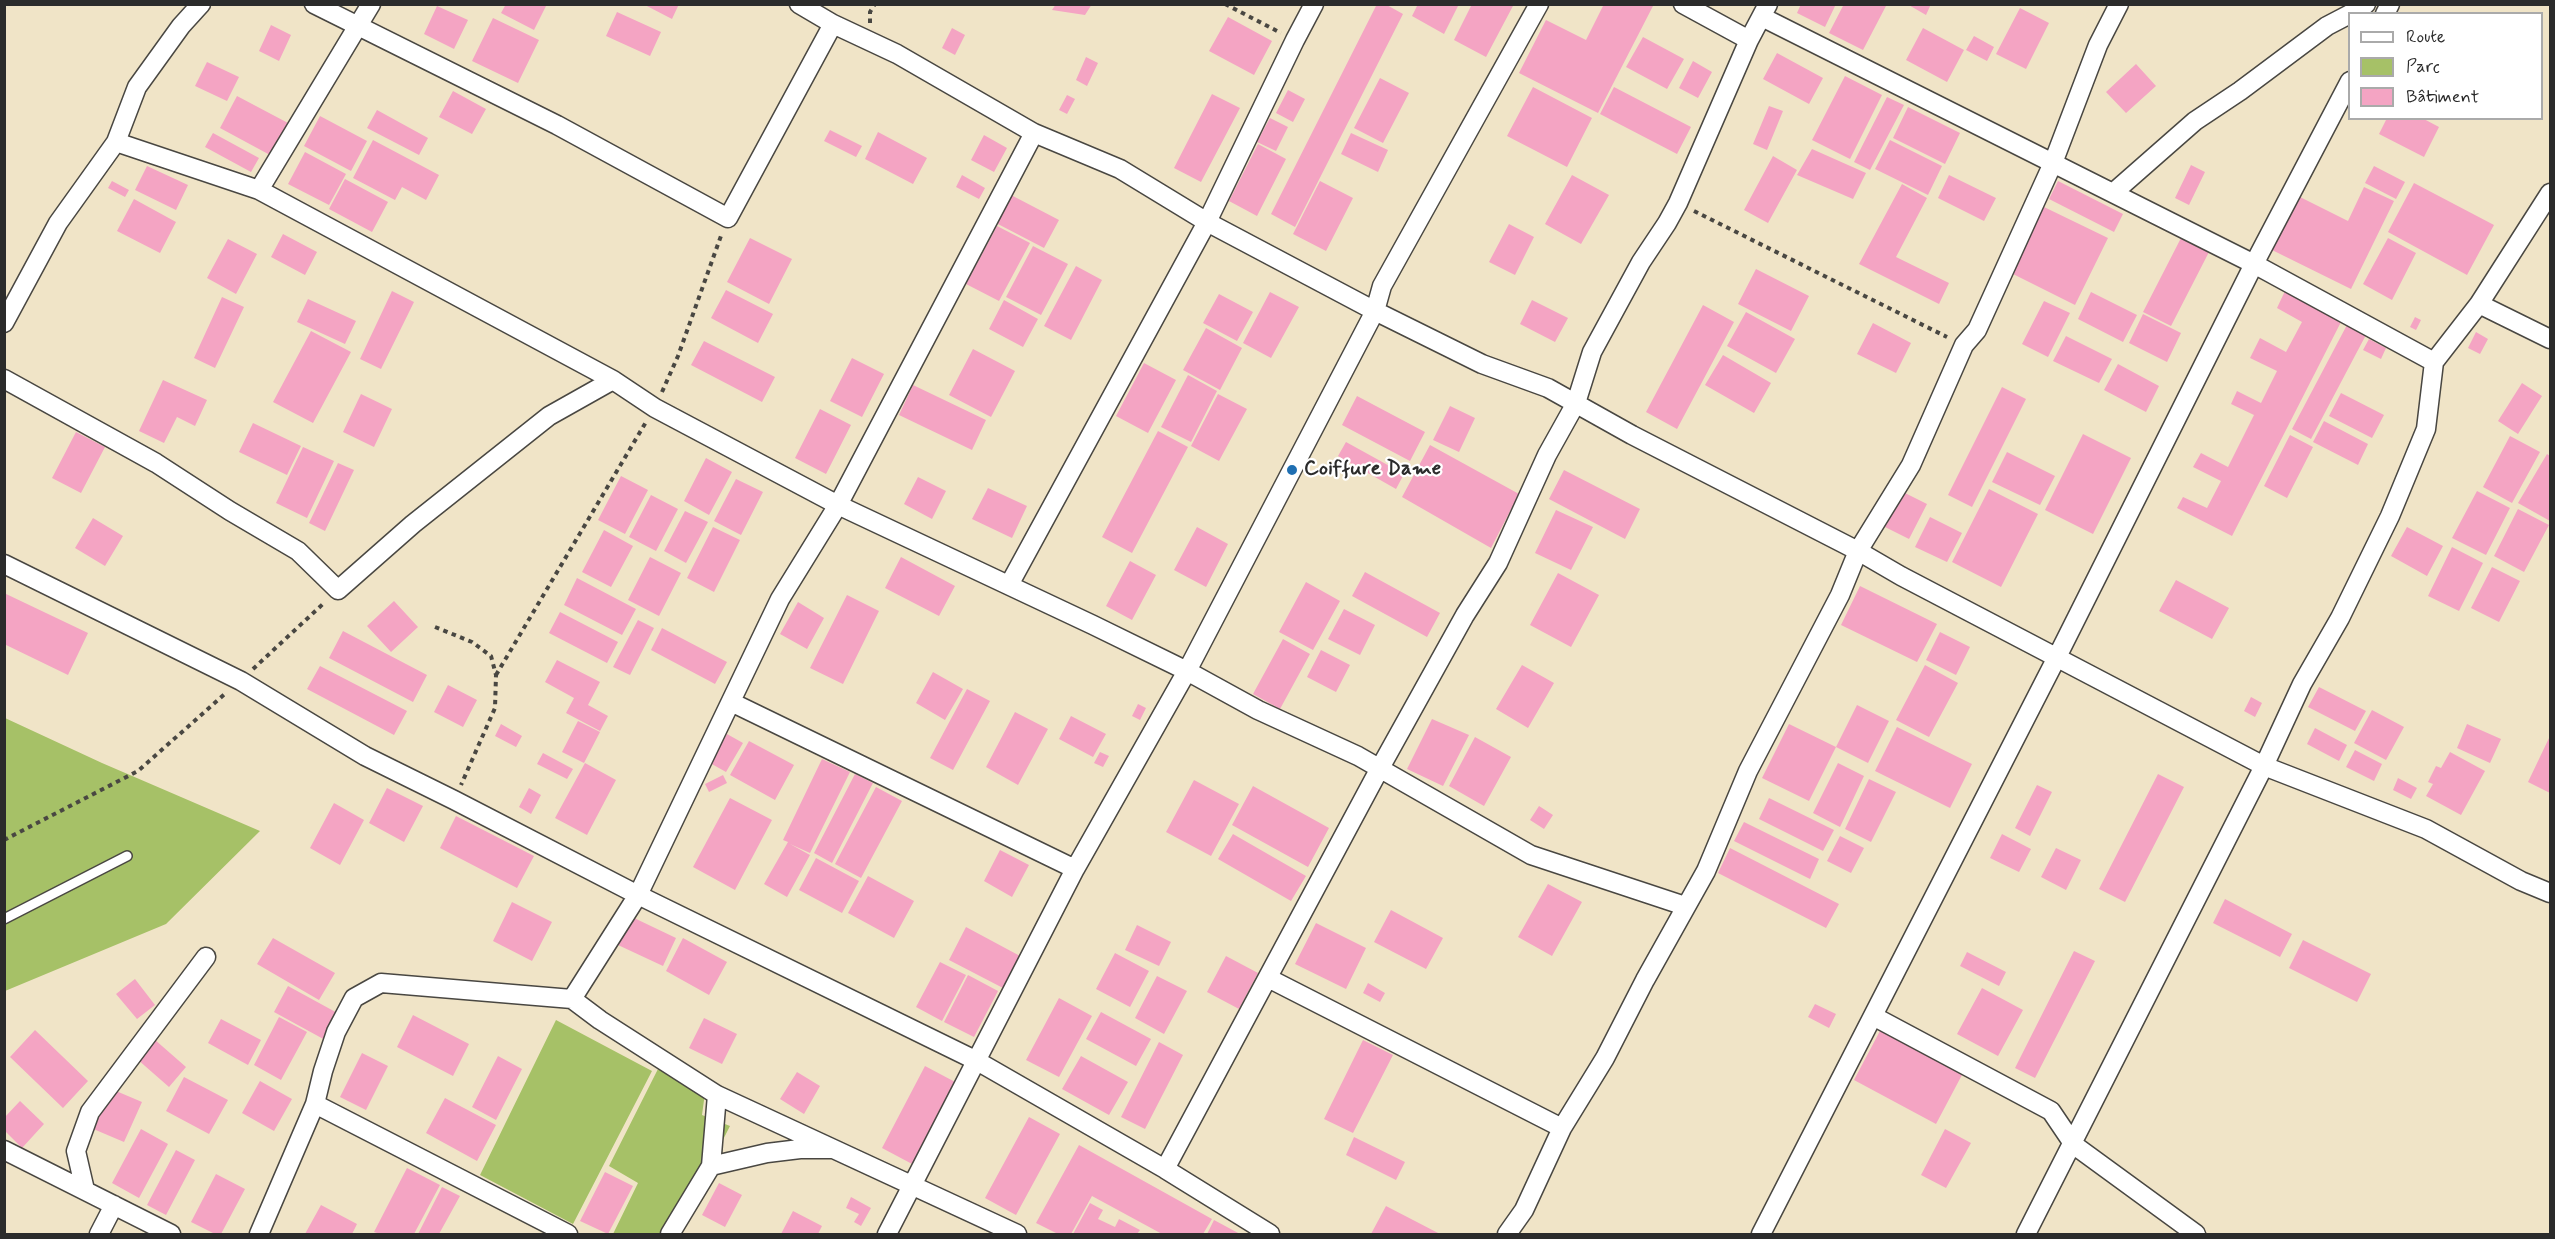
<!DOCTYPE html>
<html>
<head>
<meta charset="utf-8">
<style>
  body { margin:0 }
  #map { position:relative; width:2555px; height:1239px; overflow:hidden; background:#f0e4c7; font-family:Mynerve,sans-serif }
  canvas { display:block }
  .frame { position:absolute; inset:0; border:6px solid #2b2b2b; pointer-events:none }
  .legend { position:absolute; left:2348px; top:12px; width:195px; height:108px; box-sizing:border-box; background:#fff; border:2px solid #aaa; margin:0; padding:8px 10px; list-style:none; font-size:18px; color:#2b2b2b }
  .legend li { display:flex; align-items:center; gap:12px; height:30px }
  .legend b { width:30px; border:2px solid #aaa }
</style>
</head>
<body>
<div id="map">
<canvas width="2555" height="1239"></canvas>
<div class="frame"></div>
<ul class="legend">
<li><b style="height:8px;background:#fff"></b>Route</li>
<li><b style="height:16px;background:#a6c167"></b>Parc</li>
<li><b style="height:16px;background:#f4a4c3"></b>Bâtiment</li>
</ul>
</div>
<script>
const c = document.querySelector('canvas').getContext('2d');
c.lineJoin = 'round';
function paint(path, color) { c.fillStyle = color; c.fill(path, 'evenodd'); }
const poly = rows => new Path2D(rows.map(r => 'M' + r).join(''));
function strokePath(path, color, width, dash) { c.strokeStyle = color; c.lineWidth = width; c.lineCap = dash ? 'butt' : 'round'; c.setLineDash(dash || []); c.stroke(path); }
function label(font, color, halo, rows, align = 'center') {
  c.font = font + ' Mynerve,sans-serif'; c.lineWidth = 4.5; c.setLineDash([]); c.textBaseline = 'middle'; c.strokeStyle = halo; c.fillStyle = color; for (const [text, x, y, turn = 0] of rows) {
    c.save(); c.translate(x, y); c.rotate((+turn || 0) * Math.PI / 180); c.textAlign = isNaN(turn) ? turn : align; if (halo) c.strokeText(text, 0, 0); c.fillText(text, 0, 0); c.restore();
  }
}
paint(poly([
  [5,718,102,763,260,831,166,924,5,991],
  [556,1020,652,1071,573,1224,480,1175],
  [658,1069,705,1093,702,1115,730,1126,675,1234,613,1234,638,1183,609,1166]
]), '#a6c167');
paint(poly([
  [506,4,547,4,534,30,501,13],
  [643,4,679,4,672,19],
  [1056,4,1092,4,1085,15,1052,10],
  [1377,4,1385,4,1403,14,1295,227,1271,214],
  [1418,4,1459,4,1444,34,1412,16],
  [1472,4,1514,4,1486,57,1454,40],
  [1604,4,1653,6,1598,113,1519,73,1546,20,1586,40],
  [1801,4,1836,4,1825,27,1797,13],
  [1844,4,1887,4,1863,50,1829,33],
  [1907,4,1931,4,1926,15],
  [437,6,468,20,454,49,424,34],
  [2020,8,2049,23,2026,69,1996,54],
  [617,12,661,32,650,56,606,36],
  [1228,17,1272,41,1254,75,1209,51],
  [493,18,539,40,518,83,472,61],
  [271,25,291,35,279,61,259,51],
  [952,28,965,35,955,55,942,48],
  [1923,28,1964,50,1947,82,1906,60],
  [1974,36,1994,47,1987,61,1966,50],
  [1643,37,1684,59,1667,89,1626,67],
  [1777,53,1823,78,1809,104,1763,79],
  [1086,57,1098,63,1087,86,1076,80],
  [1693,61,1712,72,1698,98,1679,88],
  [207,62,239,77,227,101,195,86],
  [2136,64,2156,86,2126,113,2106,92],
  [1845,76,1882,95,1850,159,1812,140],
  [1380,78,1409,93,1383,143,1354,128],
  [1533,87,1592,118,1567,167,1507,136],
  [1614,87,1691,127,1677,154,1600,114],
  [1288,90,1305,99,1293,122,1276,113],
  [453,91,486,109,472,134,439,117],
  [1212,94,1240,108,1201,182,1174,168],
  [1067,95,1075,99,1067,114,1059,110],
  [237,96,288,123,270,155,220,128],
  [1887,97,1904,105,1870,170,1854,162],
  [1769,106,1783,111,1767,150,1753,144],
  [1908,107,1960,133,1945,164,1893,138],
  [377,110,428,138,419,155,367,128],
  [320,116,367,141,351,171,304,146],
  [1270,118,1288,127,1276,151,1257,142],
  [2387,118,2422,118,2439,127,2424,157,2379,134],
  [830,130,862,146,856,157,824,141],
  [878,132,927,158,913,184,865,159],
  [213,133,259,158,251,172,205,147],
  [1351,133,1388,150,1378,172,1341,154],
  [984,135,1007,148,994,172,971,160],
  [373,140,439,175,426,200,402,187,395,200,353,178],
  [1890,140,1942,166,1928,195,1875,169],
  [1258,144,1286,159,1257,216,1229,201],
  [1812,149,1866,173,1853,199,1797,175],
  [305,152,346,174,329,205,288,184],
  [1773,156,1797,170,1768,223,1744,210],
  [2191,165,2205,172,2189,205,2175,198],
  [147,166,188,185,176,210,135,190],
  [2374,166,2405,182,2396,199,2365,183],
  [962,175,985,188,979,199,956,187],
  [1572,175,1609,195,1581,244,1545,224],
  [1949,175,1996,198,1984,221,1938,198],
  [345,179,388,202,372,232,329,209],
  [112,181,129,190,125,197,108,188],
  [1320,181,1353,198,1326,251,1293,234],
  [2058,181,2123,214,2114,232,2049,199],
  [2414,183,2494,225,2467,275,2388,232],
  [1902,184,1927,198,1896,257,1949,283,1939,304,1859,264],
  [2364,187,2394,201,2351,289,2272,250,2298,196,2348,221],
  [1011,195,1059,220,1044,248,996,223],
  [134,199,176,222,160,253,117,231],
  [2044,207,2108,238,2075,305,2011,273],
  [1509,224,1534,237,1515,275,1489,262],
  [997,226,1030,243,999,301,966,284],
  [283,234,317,252,305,275,271,257],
  [750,238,792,259,769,304,727,282],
  [2181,238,2209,252,2171,326,2143,312],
  [2388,238,2416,253,2392,300,2363,284],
  [228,239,257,254,236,294,207,278],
  [1033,246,1068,264,1041,315,1006,297],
  [1076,266,1102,280,1071,340,1044,326],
  [1756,269,1809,296,1791,331,1738,304],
  [726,290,773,314,758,343,711,318],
  [392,291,414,302,381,369,360,359],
  [2285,291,2342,320,2232,536,2177,508,2183,497,2207,508,2221,481,2193,467,2201,453,2228,467,2254,415,2231,404,2237,391,2261,403,2277,371,2250,358,2260,338,2286,352,2302,322,2277,308],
  [1270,292,1299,307,1271,358,1243,343],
  [2091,292,2137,315,2123,342,2078,319],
  [1219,294,1253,312,1237,341,1203,323],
  [222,297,244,307,215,368,194,358],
  [308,299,356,321,345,344,297,322],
  [1004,300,1038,319,1023,347,989,329],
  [1532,300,1568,318,1555,342,1520,324],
  [2044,301,2070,313,2048,357,2022,344],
  [1703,305,1734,322,1677,429,1646,412],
  [1746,312,1795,339,1776,373,1727,346],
  [2143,314,2181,333,2167,362,2129,343],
  [2415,317,2421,320,2416,330,2410,327],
  [1873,323,1911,343,1896,373,1857,354],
  [2348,323,2367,333,2311,439,2292,429],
  [1206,328,1242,348,1220,390,1183,370],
  [311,331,351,352,313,423,273,402],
  [2476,332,2488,339,2480,354,2468,348],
  [2066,336,2112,359,2099,383,2053,361],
  [2369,339,2386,348,2381,359,2363,350],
  [704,341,775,377,762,402,691,365],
  [973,349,1015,371,991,417,949,395],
  [1723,355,1771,383,1754,413,1705,385],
  [852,358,884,374,862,417,830,401],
  [1144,363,1176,380,1148,433,1116,416],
  [2118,364,2159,386,2146,412,2104,390],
  [1188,375,1217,391,1191,442,1161,427],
  [163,380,207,400,195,426,177,417,164,443,139,431],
  [2522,383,2542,396,2518,434,2498,421],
  [913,385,986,420,972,450,899,415],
  [2002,387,2026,399,1972,507,1948,495],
  [2341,393,2384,415,2372,438,2329,416],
  [361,394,392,409,374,447,343,432],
  [1218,394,1247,409,1219,461,1191,446],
  [1357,396,1425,432,1410,461,1342,425],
  [1450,406,1475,418,1459,452,1433,440],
  [820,409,851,425,826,474,795,458],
  [2324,421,2368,444,2358,465,2313,442],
  [253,423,301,446,287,475,239,452],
  [1158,431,1188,447,1132,553,1102,537],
  [76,432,105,447,81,493,52,478],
  [2083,434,2131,458,2093,534,2045,510],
  [2290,435,2313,447,2287,498,2264,486],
  [2510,436,2540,452,2512,503,2483,487],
  [1346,442,1404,474,1396,489,1338,456],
  [1430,445,1519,494,1491,548,1402,497],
  [303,447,334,461,307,518,276,503],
  [2007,452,2055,476,2040,505,1992,482],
  [2547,454,2550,456,2550,521,2518,503],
  [706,458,732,472,709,515,684,501],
  [338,463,354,470,325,531,309,523],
  [1564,470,1640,509,1625,539,1549,499],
  [621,476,648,490,625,534,598,520],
  [918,477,946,491,932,519,904,504],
  [736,479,763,492,741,535,714,521],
  [988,488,1027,506,1012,538,972,519],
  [1989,489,2038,514,2001,587,1952,562],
  [2477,491,2510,508,2486,555,2452,538],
  [1903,492,1927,504,1909,539,1885,527],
  [651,495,678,509,656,551,629,537],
  [2518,509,2549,525,2524,572,2494,556],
  [1556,510,1593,527,1571,570,1535,553],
  [685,511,708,522,686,563,664,551],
  [1930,517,1962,533,1947,562,1915,547],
  [93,518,123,536,105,566,75,548],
  [713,527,740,540,714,592,687,578],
  [1197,527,1228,544,1206,587,1174,570],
  [2407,527,2443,546,2427,576,2391,556],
  [604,530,633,546,611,587,582,572],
  [2452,547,2483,563,2459,611,2428,596],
  [650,557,681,573,659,616,628,600],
  [901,557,955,586,939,616,885,588],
  [1130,561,1156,575,1132,620,1106,606],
  [2492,567,2520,581,2499,622,2471,608],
  [1365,572,1440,613,1427,637,1352,596],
  [1558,573,1599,595,1571,647,1530,625],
  [577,578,636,609,622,635,564,605],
  [2176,580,2229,608,2212,639,2159,611],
  [1306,582,1340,601,1313,650,1279,632],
  [1860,586,1937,624,1917,662,1841,625],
  [4,593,88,633,68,675,4,644],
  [847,595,879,611,843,684,810,668],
  [394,601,418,627,391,652,367,626],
  [798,602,824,618,807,649,780,634],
  [1344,609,1375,625,1360,655,1328,639],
  [560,612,618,642,607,663,549,633],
  [638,620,654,628,630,675,613,667],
  [662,628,727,662,715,684,651,650],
  [343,631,427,675,413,702,329,658],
  [1940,632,1970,647,1956,675,1926,660],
  [1283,639,1310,654,1280,709,1253,694],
  [1321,650,1350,665,1336,692,1307,677],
  [557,660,600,682,588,705,608,716,600,731,566,713,574,698,545,682],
  [1522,665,1554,683,1528,728,1496,709],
  [1925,665,1958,683,1929,737,1896,720],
  [320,666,407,711,394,735,307,689],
  [933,672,963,689,945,720,916,703],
  [448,685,477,700,463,727,434,712],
  [2319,687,2366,711,2355,731,2308,707],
  [967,689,990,701,953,770,930,758],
  [2251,697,2262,703,2255,717,2244,711],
  [1138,704,1146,708,1140,720,1132,716],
  [1857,705,1889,721,1868,763,1836,747],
  [2372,710,2404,727,2386,760,2354,743],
  [1015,712,1048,729,1018,785,986,767],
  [1071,716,1106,734,1093,757,1059,739],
  [1432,719,1469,735,1443,786,1407,769],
  [578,721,600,732,584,763,562,752],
  [501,724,522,736,516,747,495,736],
  [1789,724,1836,747,1809,801,1762,778],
  [2467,724,2501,739,2490,763,2457,748],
  [1897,727,1972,764,1950,808,1875,771],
  [2315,728,2347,745,2339,761,2307,744],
  [727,734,743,743,726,772,710,763],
  [2550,736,2550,793,2528,782],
  [1475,737,1511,757,1484,806,1449,786],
  [749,741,794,765,775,800,730,775],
  [2355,750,2382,764,2374,781,2346,767],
  [1100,752,1109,756,1103,767,1094,763],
  [2450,752,2485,771,2461,815,2426,796,2433,784,2428,782,2436,766,2441,768],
  [543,753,573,769,567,779,537,764],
  [822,759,850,772,810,853,790,844,810,855,787,897,764,884,788,842,783,840],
  [585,763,616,780,587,835,555,818],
  [1838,763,1864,776,1840,827,1813,813],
  [855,774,873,783,832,863,814,853],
  [2158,774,2184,787,2125,902,2099,889],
  [723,775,727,783,709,792,705,784],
  [2398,778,2417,788,2411,799,2393,790],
  [1869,779,1896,792,1871,842,1845,829],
  [1194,780,1239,804,1211,856,1166,832],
  [2037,785,2052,792,2030,836,2015,828],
  [1253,786,1329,828,1308,867,1232,825],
  [876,787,902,801,861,878,835,864],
  [387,788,423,806,404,842,369,823],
  [529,788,541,795,531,814,519,807],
  [730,798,772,820,735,890,693,867],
  [1769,798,1834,830,1823,851,1759,819],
  [334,803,364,820,340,865,310,848],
  [1539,806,1553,815,1544,829,1530,820],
  [456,816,534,856,517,888,440,848],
  [1744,822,1819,859,1810,879,1734,841],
  [1233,834,1306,876,1291,901,1218,859],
  [2002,834,2031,849,2019,872,1990,858],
  [1840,836,1864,848,1851,873,1827,861],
  [1730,848,1839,904,1826,928,1718,873],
  [2056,848,2081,860,2066,890,2041,877],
  [1000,850,1029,865,1012,897,984,881],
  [816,858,859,881,842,913,799,890],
  [868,876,914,901,894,938,848,913],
  [1548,884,1582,902,1552,956,1518,937],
  [2225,899,2292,934,2280,957,2213,923],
  [512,902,552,922,532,961,493,941],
  [1391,910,1443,938,1426,969,1374,942],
  [632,917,676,938,663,966,618,945],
  [1316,923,1366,948,1346,989,1295,964],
  [1137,925,1171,942,1159,966,1125,950],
  [966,927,1020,956,1003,988,949,960],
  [273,938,335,973,319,1000,257,964],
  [683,938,727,962,709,995,666,971],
  [2303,940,2371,974,2357,1002,2289,968],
  [2074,951,2095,961,2035,1078,2015,1068],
  [1967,952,2006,972,1999,986,1960,966],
  [1115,953,1149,971,1130,1007,1096,989],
  [1226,956,1258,973,1239,1009,1207,992],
  [940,962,966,975,942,1021,916,1007],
  [968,975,998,991,974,1037,944,1022],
  [1157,976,1187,991,1164,1034,1135,1018],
  [135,979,155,1005,137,1019,116,994],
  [1368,983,1385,993,1380,1002,1363,993],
  [288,986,341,1015,327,1041,274,1012],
  [1982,988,2023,1010,1998,1056,1957,1034],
  [1059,998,1092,1016,1059,1077,1026,1060],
  [1815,1004,1836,1014,1829,1028,1808,1017],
  [1101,1012,1151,1039,1136,1066,1086,1039],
  [413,1015,469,1044,453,1076,397,1047],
  [279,1017,307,1032,281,1080,254,1065],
  [704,1018,737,1034,722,1064,689,1048],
  [221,1019,261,1040,248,1065,208,1043],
  [1881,1029,1963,1073,1936,1124,1854,1080],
  [35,1030,88,1081,63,1108,10,1057],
  [154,1039,186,1067,169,1087,137,1059],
  [1363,1040,1393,1055,1353,1133,1324,1119],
  [1159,1042,1183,1055,1145,1129,1121,1117],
  [362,1053,388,1066,366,1110,340,1097],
  [498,1056,522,1069,496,1120,472,1107],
  [1081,1056,1128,1082,1109,1115,1062,1089],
  [925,1066,957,1083,914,1165,882,1148],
  [797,1072,820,1086,804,1114,780,1099],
  [184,1077,228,1100,209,1134,166,1111],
  [260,1081,292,1099,274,1131,242,1113],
  [109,1088,142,1102,124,1142,91,1128],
  [445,1098,496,1125,477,1161,426,1133],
  [20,1101,44,1124,22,1148,4,1130,4,1118],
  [1029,1117,1060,1134,1016,1215,985,1198],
  [141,1129,168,1144,139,1198,112,1183],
  [1945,1129,1971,1143,1946,1188,1921,1175],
  [1354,1137,1405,1162,1396,1180,1346,1155],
  [1079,1145,1212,1219,1203,1234,1162,1234,1092,1196,1071,1234,1058,1234,1036,1223],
  [176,1150,195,1160,166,1215,147,1205],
  [407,1168,440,1185,414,1234,380,1234,374,1232],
  [605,1172,633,1186,608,1234,580,1221],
  [216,1174,245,1189,221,1234,215,1234,191,1222],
  [719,1183,742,1195,725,1227,702,1215],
  [442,1187,460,1196,439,1234,418,1234],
  [851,1197,871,1208,861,1226,854,1222,859,1214,846,1208],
  [1090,1203,1103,1210,1098,1219,1115,1227,1119,1219,1140,1230,1137,1234,1073,1234],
  [321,1205,357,1224,352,1234,305,1234],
  [1386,1206,1440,1234,1371,1234],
  [793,1211,822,1226,818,1234,781,1234],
  [1214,1220,1240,1234,1207,1234]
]), '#f4a4c3');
const service = poly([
  [4,919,127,856]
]);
const minor = poly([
  [314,4,557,125,728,218,833,24],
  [799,4,833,24,897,54,1034,133,1120,169,1207,222,1375,311,1482,364,1548,388,1632,435,1858,551,1901,576,2264,766,2426,829,2521,881,2550,893],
  [1683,4,1749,40],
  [2350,14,2366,4],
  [2385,14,2390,4],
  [1762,17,2254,264,2434,362],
  [116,142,259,190,613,380,655,408,838,505,1093,625,1187,671,1258,710,1358,756,1531,855,1685,906],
  [259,190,371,4],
  [2113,193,2195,121,2240,91,2327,26,2350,14],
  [2479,304,2550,193],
  [4,323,58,223,116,142,137,87,181,26,201,4],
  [4,379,156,463,230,511,298,551,338,590,413,524,549,416,613,380],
  [4,564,241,681,365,756,454,800,638,895,977,1061,1165,1169,1270,1234],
  [1009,585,1207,222,1295,40,1314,4],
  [731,702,1075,869],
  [1268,978,1562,1128],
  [572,999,638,895,780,599,838,505,1034,133],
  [1873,1016,2051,1111,2074,1145,2196,1234],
  [315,1104,568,1234],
  [4,1150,171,1234],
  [711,1166,767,1153,800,1149,830,1149],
  [1165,1169,1380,768,1465,615,1498,563,1547,455,1576,403,1592,352,1641,262,1667,223,1678,203,1749,40,1768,4],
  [85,1190,76,1151,90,1112,206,957],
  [99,1234,114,1205],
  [259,1234,315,1104,323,1071,336,1032,354,998,381,983,572,999,600,1020,717,1095,1017,1234],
  [670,1234,711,1166,717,1095],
  [887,1234,1075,869,1187,671,1375,311,1382,286,1539,4],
  [1507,1234,1524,1210,1562,1128,1605,1058,1645,980,1706,871,1748,771,1840,595,1858,551,1911,465,1964,345,1977,330,2053,163,2098,45,2119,4],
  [1761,1234,2057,657,2254,264,2350,81],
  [2026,1234,2264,766,2302,684,2340,618,2390,516,2426,429,2434,362,2479,304,2550,339]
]);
strokePath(service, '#494742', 12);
strokePath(minor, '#494742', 21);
strokePath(poly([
  [1225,4,1281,33],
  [870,23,870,12,875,4],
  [1694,211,1947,337],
  [662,392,678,356,722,233],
  [435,627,472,642,491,656,496,675,495,708,461,785],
  [253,669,324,603],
  [496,675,646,422],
  [4,840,138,771,227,692]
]), '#494742', 4, [4.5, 4.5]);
strokePath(service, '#fff', 9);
strokePath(minor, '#fff', 18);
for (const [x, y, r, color] of [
  [1292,470,6,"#1f6fb2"]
]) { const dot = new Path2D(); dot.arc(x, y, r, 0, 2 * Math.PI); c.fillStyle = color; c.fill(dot); strokePath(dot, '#fff', 2); }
label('bold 21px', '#2b2b2b', '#fff', [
  ["Coiffure Dame",1304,470]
], 'left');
</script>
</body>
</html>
